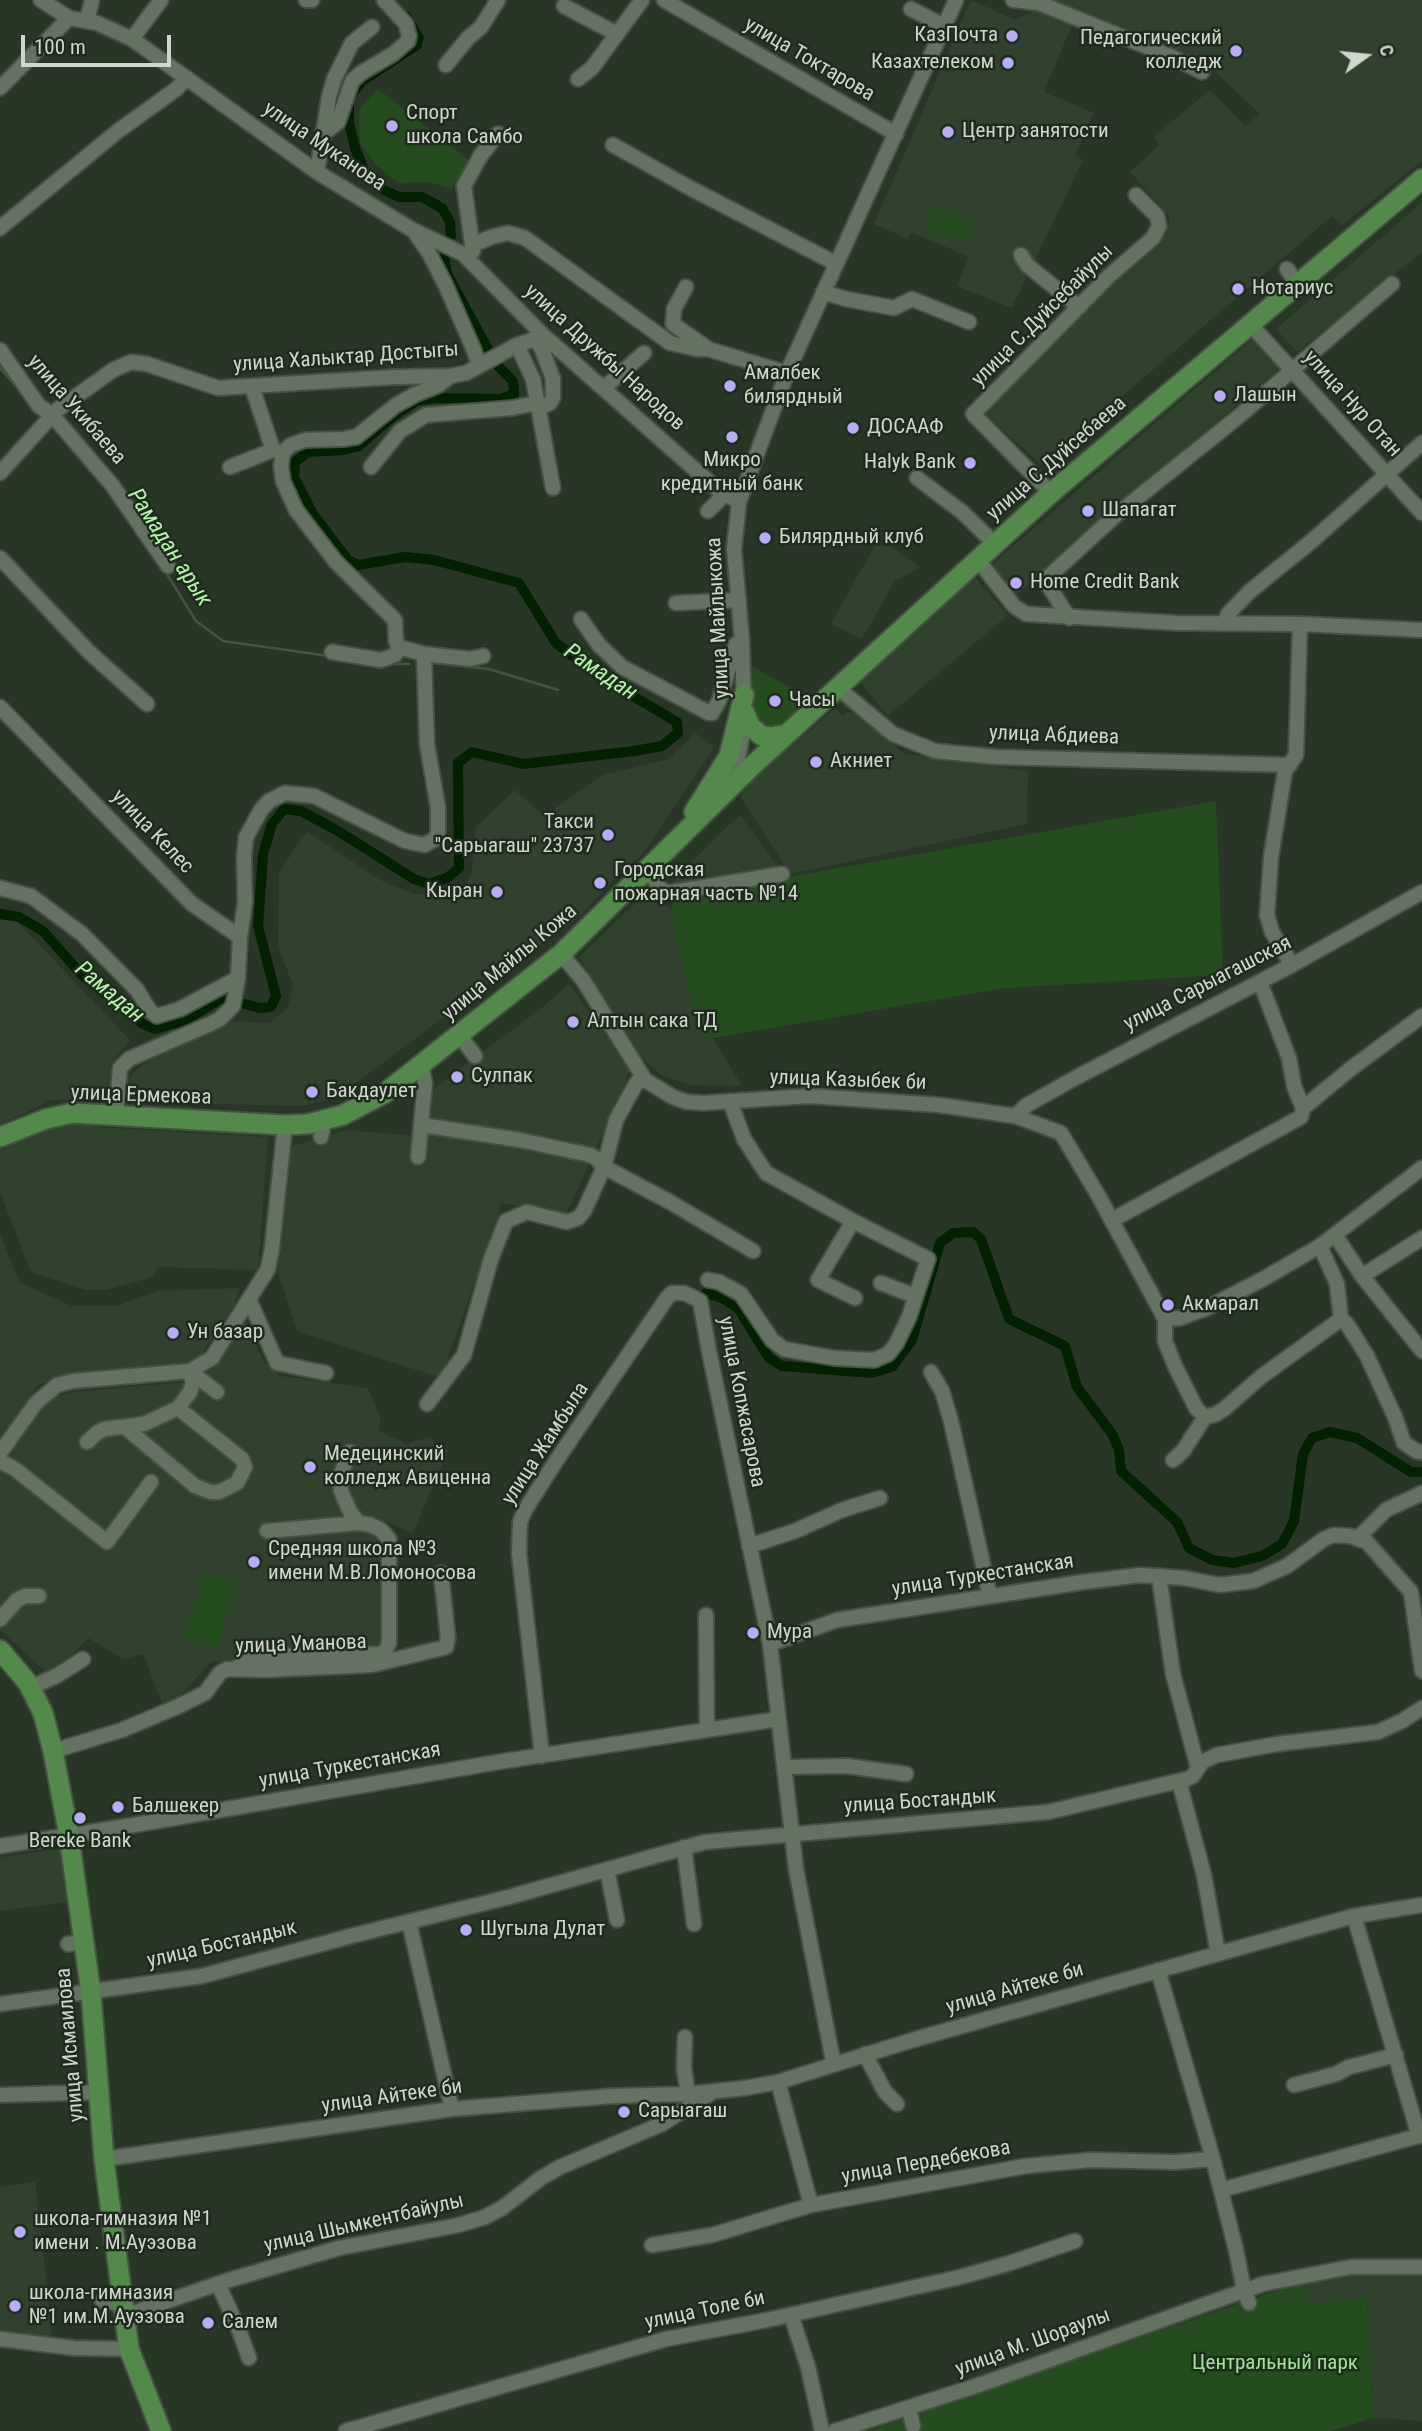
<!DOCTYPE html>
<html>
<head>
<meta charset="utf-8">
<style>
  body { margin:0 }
  #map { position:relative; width:1422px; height:2431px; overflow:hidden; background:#283626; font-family:"Roboto Condensed",sans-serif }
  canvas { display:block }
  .north { position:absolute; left:1331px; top:21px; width:70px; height:70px; -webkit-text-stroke:5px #1f2c1d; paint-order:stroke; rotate:75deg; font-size:19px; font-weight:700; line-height:28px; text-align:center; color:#cfd7cd }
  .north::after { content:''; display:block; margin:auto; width:24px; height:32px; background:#cfd7cd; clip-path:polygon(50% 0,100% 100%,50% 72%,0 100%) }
  .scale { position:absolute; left:21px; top:35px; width:150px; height:32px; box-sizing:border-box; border:4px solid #cfd7cd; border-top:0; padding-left:9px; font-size:21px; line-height:24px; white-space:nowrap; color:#cfd7cd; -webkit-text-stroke:5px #1f2c1d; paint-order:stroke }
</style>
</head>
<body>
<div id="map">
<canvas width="1422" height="2431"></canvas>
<div class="north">С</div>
<div class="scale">100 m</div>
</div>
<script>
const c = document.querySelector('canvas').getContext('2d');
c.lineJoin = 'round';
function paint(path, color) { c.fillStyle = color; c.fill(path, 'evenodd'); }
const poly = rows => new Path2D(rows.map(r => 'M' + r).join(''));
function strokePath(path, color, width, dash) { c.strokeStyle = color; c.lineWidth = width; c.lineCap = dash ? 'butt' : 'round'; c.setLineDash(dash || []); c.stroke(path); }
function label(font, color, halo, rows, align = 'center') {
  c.font = font + ' "Roboto Condensed",sans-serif'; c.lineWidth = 5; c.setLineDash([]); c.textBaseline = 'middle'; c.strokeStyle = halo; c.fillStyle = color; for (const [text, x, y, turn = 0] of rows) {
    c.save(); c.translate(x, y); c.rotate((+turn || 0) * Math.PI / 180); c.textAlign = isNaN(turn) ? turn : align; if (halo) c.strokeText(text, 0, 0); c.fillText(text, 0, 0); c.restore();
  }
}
paint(poly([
  [971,0,1015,20,1035,10,1072,25,1044,92,1094,113,1075,155,1083,160,1012,308,957,286,969,257,911,232,908,239,874,224],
  [1047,0,1422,0,1422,161,1342,225,1332,216,1042,465,982,412,1169,225,1169,216,1130,172,1159,145,1154,136,1210,90,1245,126,1260,114,1206,63],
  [1422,202,1422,252,1297,352,1276,329],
  [1254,338,1279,368,1017,594,991,565],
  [875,545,891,546,920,567,894,582,862,639,831,624],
  [975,577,1008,615,888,716,859,681],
  [836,708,842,716,847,712,854,713,905,754,1028,771,1027,824,790,874,740,796,763,769],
  [695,733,714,747,642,855,617,876,581,915,336,1098,301,1106,128,1102,128,1078,146,1062,230,1021,270,1023,288,1007,293,985,278,947,279,874,296,846,308,832,380,880,415,894,458,893,471,876,476,827,515,790,544,816,603,775,669,759],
  [740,815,779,868,666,889,713,840],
  [647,892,671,909,698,1036,713,1038,742,1086,690,1085,663,1076,639,1056,579,957],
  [0,920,16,920,130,1040,111,1064,110,1099,52,1100,0,1125],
  [569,984,604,1031,630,1070,617,1103,566,1214,500,1203,499,1213,441,1378,297,1331,278,1272,292,1146,347,1130,426,1137,430,1125,433,1089,539,1010],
  [81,1122,98,1127,268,1137,258,1270,158,1267,153,1277,106,1290,86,1290,31,1272,0,1192,0,1146,49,1126],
  [0,1233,19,1282,72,1306,116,1306,158,1291,239,1288,234,1306,198,1359,155,1371,60,1377,38,1385,0,1438],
  [246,1321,263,1361,281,1376,368,1388,381,1419,378,1430,406,1444,429,1437,448,1451,413,1533,385,1521,380,1530,381,1656,373,1659,211,1662,178,1698,162,1703,143,1654,123,1659,88,1638,51,1676,0,1630,0,1469,41,1410,55,1397,73,1392,195,1381,213,1369],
  [62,1849,70,1902,0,1911,0,1857],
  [35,2182,46,2277,52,2341,0,2334,0,2187],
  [1360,2273,1422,2276,1422,2421,1373,2418,1367,2298,1309,2305,1302,2282]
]), '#30412d');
paint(poly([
  [378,89,470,161,451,189,430,182,398,183,376,165,360,143,359,109],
  [932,205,975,222,966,244,924,226],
  [751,666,810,698,780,726,768,733,751,716],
  [1216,801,1223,975,1005,988,713,1038,698,1036,671,909,676,897],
  [204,1571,237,1581,218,1647,185,1637],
  [1302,2282,1309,2305,1367,2298,1373,2418,1331,2431,868,2431]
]), '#244c1f');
strokePath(poly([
  [0,368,20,391],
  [51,426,61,436],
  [165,571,196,621,223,641,329,656],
  [388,664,409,664],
  [430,666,433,663,489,669,558,690]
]), '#3f583e', 2.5);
strokePath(poly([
  [0,914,19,917,43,931,82,975,143,1024,155,1029,186,1020,222,998,260,1008,271,1007,276,996,258,926,263,854,272,824,284,809,301,811,338,831,414,879,429,884,447,878,459,868,458,763,472,752,523,764,634,751,662,746,678,733,677,722,597,675,556,643,519,583,434,560,405,557,358,565,348,560,313,514,294,477,295,462,308,452,343,450,359,446,392,417,416,401,434,398,501,399,514,394,513,381,496,364,447,274,444,257,451,236,450,222,442,208,422,197,399,197,384,190,366,175,355,148,349,123,349,98,362,81,417,45,419,38,406,16],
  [706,1293,724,1299,738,1308,769,1358,782,1366,871,1373,892,1367,912,1340,940,1243,953,1233,973,1232,981,1239,1009,1319,1065,1346,1077,1387,1112,1434,1119,1450,1121,1471,1177,1522,1189,1548,1212,1560,1234,1563,1262,1556,1282,1544,1294,1521,1303,1454,1312,1438,1330,1432,1357,1438,1411,1472,1422,1472]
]), '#012100', 10);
const minor = poly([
  [41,0,69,18,97,23,132,39,317,172,411,229,463,254,544,336,717,489,739,502],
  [306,0,312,0],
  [664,0,896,134],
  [1013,0,1039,3,1172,57,1202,72],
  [564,6,617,34],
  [911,9,944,26],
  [87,21,92,0],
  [132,39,161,0],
  [446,65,468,38,481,27,498,0],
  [578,79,592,68,642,0],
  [0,88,69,18],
  [323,134,338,122,352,81,361,73,393,54,408,41,409,36,406,24,384,0],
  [613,145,690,188,835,263],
  [317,172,329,97,334,79,352,43,372,27],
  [0,228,118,131,175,90,187,78],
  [416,234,429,253,445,284,473,348,479,365],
  [473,245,491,237,508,233,525,238,670,343,697,349,708,349,787,373],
  [473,251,464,186,481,155,498,134],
  [1021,255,1027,265,1079,307],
  [1287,269,1297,284],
  [686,287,674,309,673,324,707,348],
  [823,292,846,299,894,308,912,299,969,322],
  [1250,324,1422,513],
  [517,345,533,379,553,488],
  [0,350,39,406,52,415,112,485,168,566],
  [252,387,273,450],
  [605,387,644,353],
  [230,467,273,450,281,452],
  [371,467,400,431,426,415,512,408,537,403,543,406,550,403,553,398,553,379,543,352,536,339],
  [0,473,57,410,113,370,131,362,147,364,218,388,395,377,450,376,466,373,517,345,544,336],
  [917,478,962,512,995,544],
  [1051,493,973,414,1110,275,1153,238,1159,226,1157,216,1136,195],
  [708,511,720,499,723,493],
  [0,558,89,652,147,704],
  [978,560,1014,606,1026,614,1177,623,1300,624,1422,630],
  [676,603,739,600],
  [1069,618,1045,580,1116,515,1238,417,1392,284],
  [581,619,599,645,622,667,709,713,712,713,719,701,736,644,742,641],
  [1224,623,1228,614,1249,592,1313,540,1422,443],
  [399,647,396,641,395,620,336,562,296,510,283,481,281,466,283,452,291,445,305,440,343,439,356,437,396,405,416,394,439,385,449,377],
  [399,647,424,654,470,659,483,656],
  [332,652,381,660,395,655,399,647],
  [838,688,893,734,935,751,996,757,1290,765],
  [744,705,742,641,734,549,739,502,787,373,956,0],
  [0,707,192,904,240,937],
  [733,785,743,732],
  [648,870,660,888,666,892,673,892,782,874],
  [0,888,31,896,82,934,137,990,150,1011,157,1016,180,1009,238,978],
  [561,954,583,980,645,1080,673,1097,687,1102,704,1103,809,1096,939,1105,1015,1116,1061,1133,1098,1195,1165,1319,1165,1341,1175,1366,1196,1408,1205,1417,1216,1414,1224,1409,1262,1376,1341,1319],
  [1292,965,1272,932,1267,915,1271,857,1285,771,1296,755,1300,624],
  [1260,982,1289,1058,1294,1086,1303,1108],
  [460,1036,475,1056],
  [116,1116,120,1068,129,1059,210,1024,220,1019,233,1006,238,978,240,937,245,902,244,857,246,837,261,810,269,801,285,793,314,796,405,841,424,845,435,839,438,833,438,808,427,744,424,654],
  [1015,1116,1027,1105,1077,1077,1292,965,1422,892],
  [422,1125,520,1140,590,1155,597,1159,604,1167,670,1202,753,1251],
  [321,1137,324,1121],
  [418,1157,425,1083,421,1065],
  [1112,1220,1301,1117,1303,1108,1349,1070,1422,1016],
  [853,1221,818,1280,855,1298],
  [1335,1235,1362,1276,1422,1351],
  [1320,1246,1337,1284,1341,1319],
  [1362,1276,1422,1238],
  [708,1280,719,1282,741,1294,772,1340,784,1349,834,1358,874,1360,888,1354,896,1344,909,1317,928,1259,853,1221,766,1173,744,1139,730,1101],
  [881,1283,915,1296],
  [249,1299,277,1363,326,1373],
  [1165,1319,1180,1318,1207,1308,1263,1279,1320,1246,1422,1168],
  [1341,1319,1347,1324,1367,1356,1395,1417,1404,1443,1416,1451,1422,1452],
  [190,1371,217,1392],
  [931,1372,942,1391,951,1421,990,1596],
  [427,1404,464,1355,491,1259,506,1221,527,1212,567,1222,578,1218,584,1211,604,1167,616,1120,637,1082,645,1080],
  [126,1428,195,1486,211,1492,219,1492,237,1483,245,1467,242,1459,178,1408],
  [87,1442,98,1432,105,1429,144,1424,178,1408,190,1392,193,1383,190,1371],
  [350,1452,340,1476,341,1491,350,1512,359,1523],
  [0,1453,36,1403,57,1385,73,1381,190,1371,212,1358,268,1269,272,1248,285,1125],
  [1173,1460,1183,1451,1205,1417],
  [0,1461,15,1469,107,1542,151,1482],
  [1359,1537,1386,1510,1422,1493],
  [749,1546,795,1531,842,1510,880,1498],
  [1159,1576,1173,1674,1198,1768],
  [706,1615,707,1729],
  [0,1619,17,1600,25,1596,39,1596],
  [770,1644,837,1620,1083,1582,1140,1575,1184,1578,1220,1585,1253,1581,1287,1566,1324,1539,1334,1535,1350,1536,1367,1542,1411,1592,1422,1671],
  [234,1669,256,1656,379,1654,385,1652,389,1643,389,1539,381,1530,371,1525,359,1523,267,1531],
  [30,1688,58,1675,83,1659],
  [53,1751,122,1730,179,1706,205,1693,220,1673,227,1669,266,1670,372,1665,446,1647,448,1638,441,1573],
  [542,1756,519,1554,520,1522,525,1510,556,1461,667,1298,672,1293,684,1293,700,1301,701,1306,709,1351,770,1644,796,1869,832,2056,836,2064],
  [786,1767,847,1766,906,1774],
  [1179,1781,1204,1875,1218,1954],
  [0,1846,134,1825,498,1762,778,1719],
  [684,1847,694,1924],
  [607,1869,617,1920],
  [1354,1916,1419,2136],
  [409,1922,452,2109],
  [68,1944,84,1942],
  [1158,1970,1213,2159,1236,2250,1244,2290,1249,2303],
  [0,2004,202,1976,351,1936,509,1897,705,1842,1048,1812,1187,1779,1193,1776,1202,1762,1217,1755,1277,1744,1378,1732,1402,1721,1422,1708],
  [685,2037,684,2068,688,2094],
  [865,2054,885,2092,897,2104],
  [778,2082,811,2205],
  [1294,2085,1336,2074,1349,2067,1396,2055],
  [0,2095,100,2092],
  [104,2159,452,2109,613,2096,688,2094,745,2088,778,2082,916,2039,1249,1945,1354,1916,1422,1905],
  [1221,2190,1422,2135],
  [652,2245,712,2235,811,2205,1026,2166,1091,2160,1175,2162,1213,2159],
  [218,2284,239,2330,249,2358],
  [102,2301,123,2304],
  [791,2315,808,2367,822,2431],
  [124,2316,229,2280,339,2248,459,2225,485,2217,502,2208,541,2178,560,2167,662,2124,711,2093],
  [0,2339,74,2348,129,2349],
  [909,2409,913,2426],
  [346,2431,666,2339,767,2320,956,2278,1007,2264,1075,2241],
  [835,2431,979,2385,1263,2284,1351,2267,1422,2267]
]);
const major = poly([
  [745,713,750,726,762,736,772,737,787,734],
  [694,812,729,756,744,695],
  [0,1137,46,1119,72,1113,285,1125,308,1124,343,1115,385,1093,561,954,753,765,1051,493,1422,179],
  [0,1650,28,1683,43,1713,53,1751,69,1836,91,1993,104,2159,129,2349,161,2431]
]);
strokePath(minor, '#465144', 18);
strokePath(major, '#465144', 23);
strokePath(minor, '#637261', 14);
strokePath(major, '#53894b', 19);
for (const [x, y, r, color] of [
  [1012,36,7,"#b8abf7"],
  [1236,51,7,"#b8abf7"],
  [1008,63,7,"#b8abf7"],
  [392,126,7,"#b8abf7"],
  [948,132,7,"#b8abf7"],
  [1238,289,7,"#b8abf7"],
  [730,386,7,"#b8abf7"],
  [1220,396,7,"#b8abf7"],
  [853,428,7,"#b8abf7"],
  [732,437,7,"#b8abf7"],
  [970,463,7,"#b8abf7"],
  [1088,511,7,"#b8abf7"],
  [765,538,7,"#b8abf7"],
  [1016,583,7,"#b8abf7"],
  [775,701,7,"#b8abf7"],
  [816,762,7,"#b8abf7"],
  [608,835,7,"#b8abf7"],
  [600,883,7,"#b8abf7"],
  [497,892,7,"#b8abf7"],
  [573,1022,7,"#b8abf7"],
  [457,1077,7,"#b8abf7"],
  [312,1092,7,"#b8abf7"],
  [1168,1305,7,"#b8abf7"],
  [173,1333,7,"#b8abf7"],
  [310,1467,7,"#b8abf7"],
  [254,1562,7,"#b8abf7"],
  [753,1633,7,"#b8abf7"],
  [118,1807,7,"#b8abf7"],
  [80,1818,7,"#b8abf7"],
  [466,1930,7,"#b8abf7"],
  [624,2112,7,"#b8abf7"],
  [20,2232,7,"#b8abf7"],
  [15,2306,7,"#b8abf7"],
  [208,2323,7,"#b8abf7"]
]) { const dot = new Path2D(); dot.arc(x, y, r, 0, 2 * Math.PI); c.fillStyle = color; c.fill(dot); strokePath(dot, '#1f2c1d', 2.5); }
label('21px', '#cfd7cd', '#1f2c1d', [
  ["КазПочта",998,36,"right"],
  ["Педагогический",1222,39,"right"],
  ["колледж",1222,63,"right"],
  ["Казахтелеком",994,63,"right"],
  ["Спорт",406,114],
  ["школа Самбо",406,138],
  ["Центр занятости",962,132],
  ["Нотариус",1252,289],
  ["Амалбек",744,374],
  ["билярдный",744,398],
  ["Лашын",1234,396],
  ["ДОСААФ",867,428],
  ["Микро",732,461,"center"],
  ["кредитный банк",732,485,"center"],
  ["Halyk Bank",956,463,"right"],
  ["Шапагат",1102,511],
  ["Билярдный клуб",779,538],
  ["Home Credit Bank",1030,583],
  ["Часы",789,701],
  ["Акниет",830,762],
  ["Такси",594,823,"right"],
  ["\"Сарыагаш\" 23737",594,847,"right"],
  ["Городская",614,871],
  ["пожарная часть №14",614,895],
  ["Кыран",483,892,"right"],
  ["Алтын сака ТД",587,1022],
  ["Сулпак",471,1077],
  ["Бакдаулет",326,1092],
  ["Акмарал",1182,1305],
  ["Ун базар",187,1333],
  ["Медецинский",324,1455],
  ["колледж Авиценна",324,1479],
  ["Средняя школа №3",268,1550],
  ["имени М.В.Ломоносова",268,1574],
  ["Мура",767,1633],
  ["Балшекер",132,1807],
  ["Bereke Bank",80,1842,"center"],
  ["Шугыла Дулат",480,1930],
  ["Сарыагаш",638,2112],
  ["школа-гимназия №1",34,2220],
  ["имени . М.Ауэзова",34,2244],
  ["школа-гимназия",29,2294],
  ["№1 им.М.Ауэзова",29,2318],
  ["Салем",222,2323]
], 'left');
label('21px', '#cfd7cd', '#1f2c1d', [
  ["улица Токтарова",809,60,30],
  ["улица Муканова",324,147,34],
  ["улица С.Дуйсебайулы",1043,316,-45],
  ["улица Халыктар Достыгы",346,358,-4],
  ["улица Дружбы Народов",604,358,42],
  ["улица Нур Отан",1352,404,48],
  ["улица Укибаева",76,410,49],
  ["улица С.Дуйсебаева",1057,459,-41],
  ["улица Майлыкожа",719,618,-93],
  ["улица Абдиева",1054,736,2],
  ["улица Келес",152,832,46],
  ["улица Майлы Кожа",510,963,-40],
  ["улица Сарыагашская",1208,984,-27],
  ["улица Казыбек би",848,1081,2],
  ["улица Ермекова",141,1096,2],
  ["улица Копжасарова",741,1402,79],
  ["улица Жамбыла",546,1444,-57],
  ["улица Туркестанская",983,1576,-9],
  ["улица Уманова",301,1645,-2],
  ["улица Туркестанская",350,1766,-10],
  ["улица Бостандык",920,1802,-4],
  ["улица Бостандык",222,1945,-13],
  ["улица Айтеке би",1015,1989,-16],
  ["улица Исмаилова",71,2045,-95],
  ["улица Айтеке би",392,2097,-8],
  ["улица Пердебекова",926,2163,-10],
  ["улица Шымкентбайулы",364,2224,-13],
  ["улица Толе би",705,2311,-12],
  ["улица М. Шораулы",1033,2343,-20]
]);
label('21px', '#a2e399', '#1f2c1d', [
  ["Центральный парк",1275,2364]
]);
label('italic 23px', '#b2f4a9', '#1f2c1d', [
  ["Рамадан арык",169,548,57],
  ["Рамадан",600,673,34],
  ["Рамадан",109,993,40]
]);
</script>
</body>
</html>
